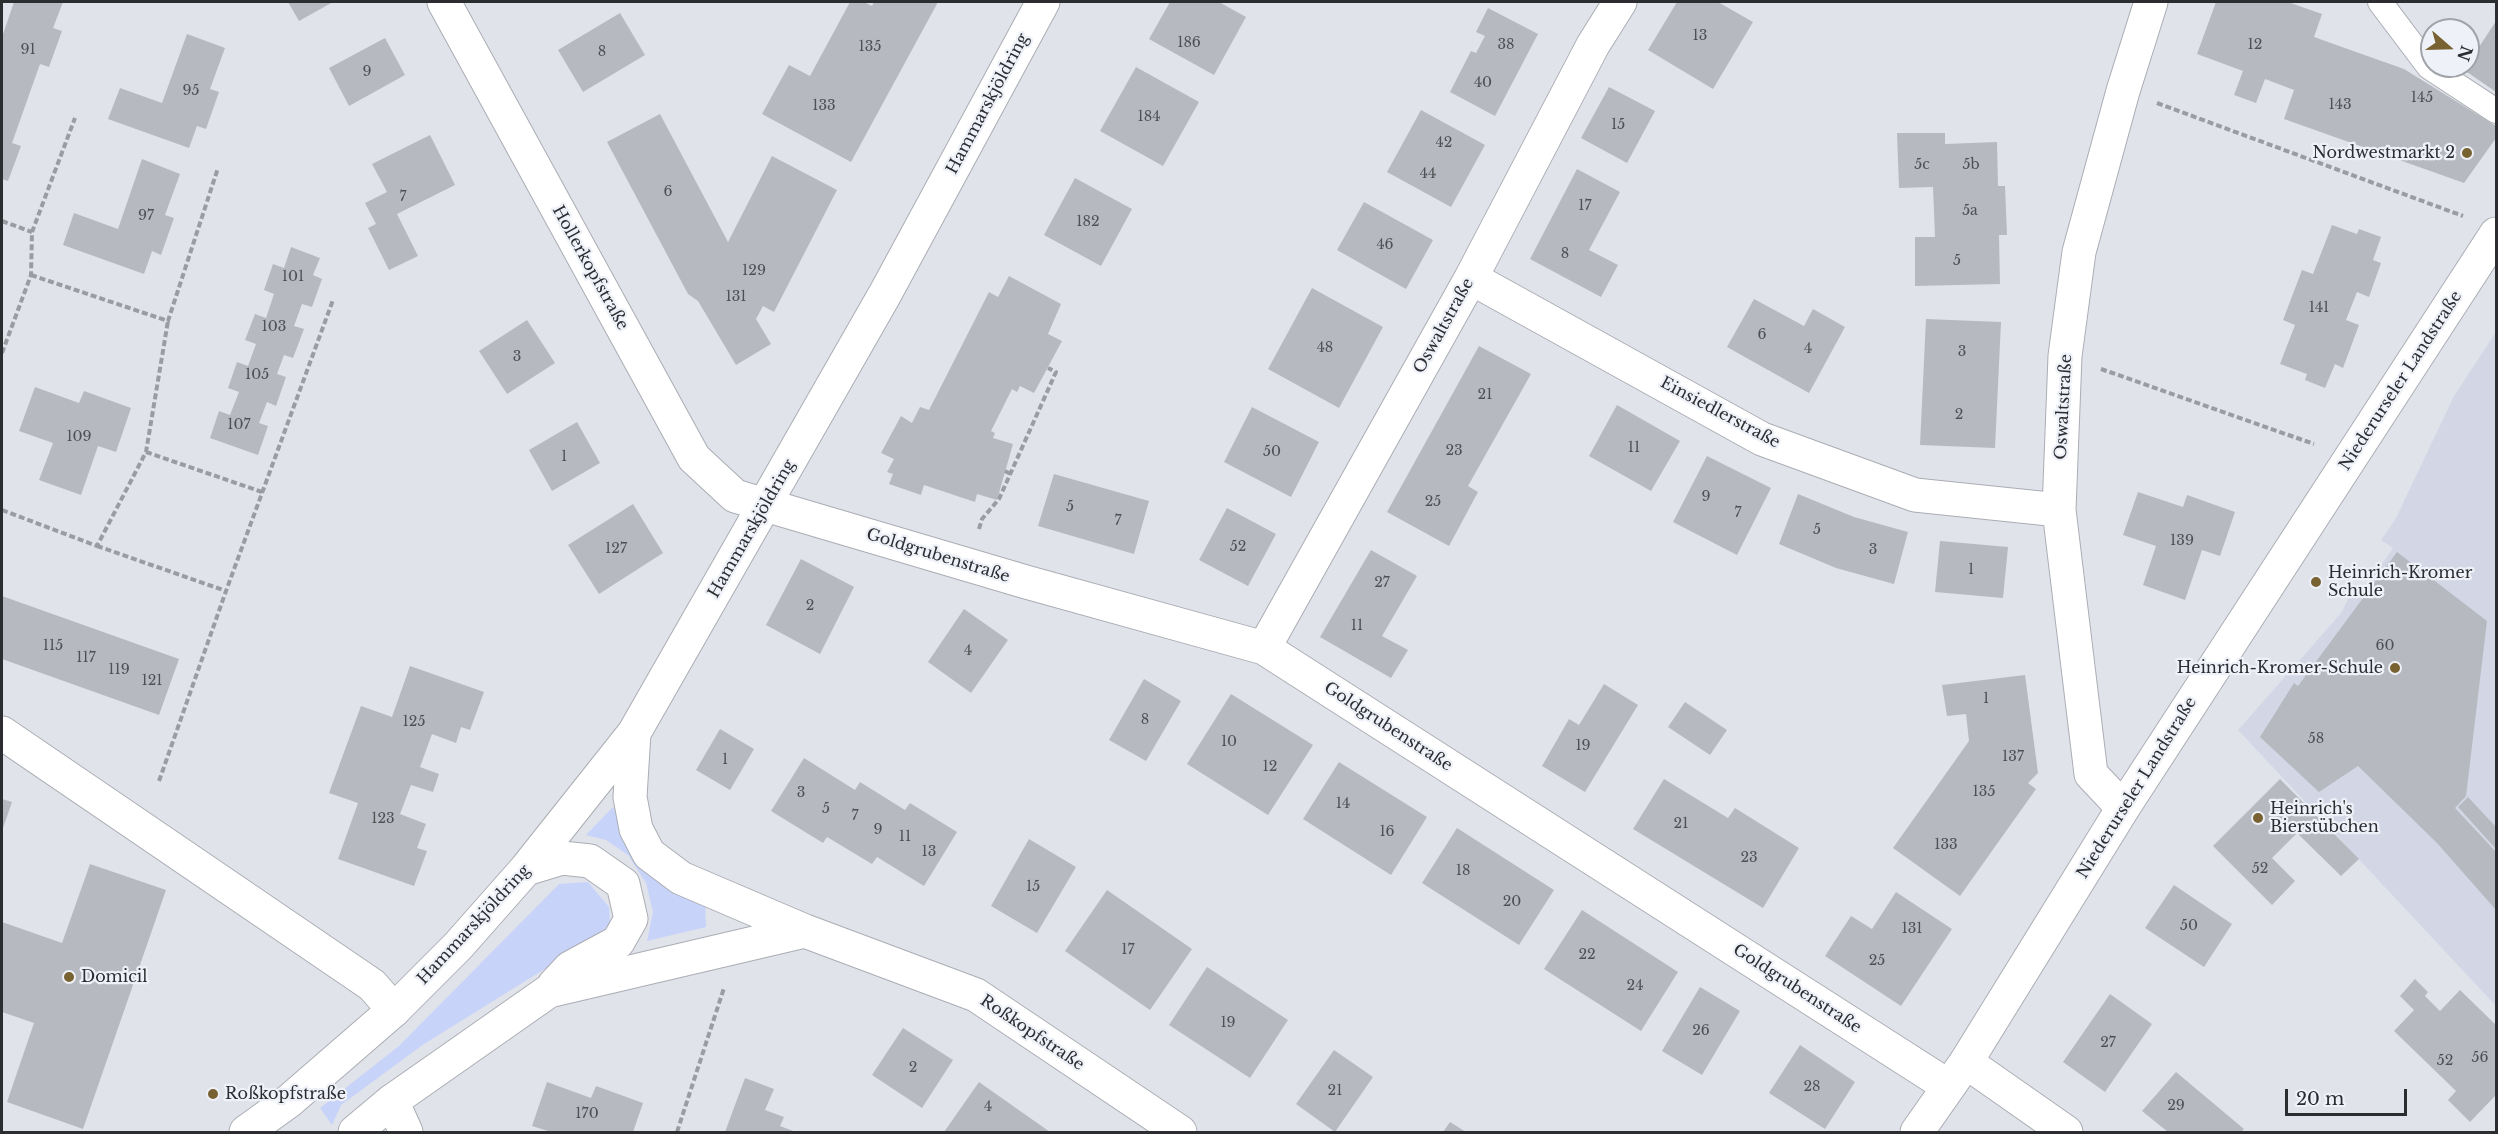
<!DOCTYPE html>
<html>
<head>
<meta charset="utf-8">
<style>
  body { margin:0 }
  #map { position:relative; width:2498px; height:1134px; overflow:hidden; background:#e1e3eb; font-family:"Libre Baskerville",serif }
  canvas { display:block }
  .frame { position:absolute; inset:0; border:3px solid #2c2d30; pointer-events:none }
  .north { position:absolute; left:2420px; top:18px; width:60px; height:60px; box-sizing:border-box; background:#eef1f8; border:2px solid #a0a3a8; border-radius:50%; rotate:110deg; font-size:16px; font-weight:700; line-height:24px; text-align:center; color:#2c2d30 }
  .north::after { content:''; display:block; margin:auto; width:21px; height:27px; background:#796232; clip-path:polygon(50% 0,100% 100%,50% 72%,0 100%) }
  .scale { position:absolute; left:2285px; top:1089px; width:122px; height:27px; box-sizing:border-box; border:3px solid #2c2d30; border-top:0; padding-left:8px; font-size:18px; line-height:21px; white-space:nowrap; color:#2c2d30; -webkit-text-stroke:4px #eef1f8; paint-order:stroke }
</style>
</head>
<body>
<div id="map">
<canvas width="2498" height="1134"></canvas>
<div class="frame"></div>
<div class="north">N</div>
<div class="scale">20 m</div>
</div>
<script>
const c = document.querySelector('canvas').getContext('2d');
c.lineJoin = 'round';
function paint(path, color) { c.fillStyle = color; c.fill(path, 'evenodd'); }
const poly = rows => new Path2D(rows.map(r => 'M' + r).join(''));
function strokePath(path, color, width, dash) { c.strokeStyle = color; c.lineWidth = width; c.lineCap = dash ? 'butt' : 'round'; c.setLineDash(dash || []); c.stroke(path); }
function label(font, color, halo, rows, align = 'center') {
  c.font = font + ' "Libre Baskerville",serif'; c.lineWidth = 4.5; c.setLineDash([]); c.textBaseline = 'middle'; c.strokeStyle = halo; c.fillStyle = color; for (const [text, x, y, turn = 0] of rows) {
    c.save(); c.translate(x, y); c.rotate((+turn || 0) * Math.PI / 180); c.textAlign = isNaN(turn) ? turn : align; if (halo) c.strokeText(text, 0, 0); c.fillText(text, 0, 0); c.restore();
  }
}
paint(poly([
  [2496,332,2496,1006,2238,730,2342,612,2353,588,2361,594,2393,548,2381,540,2395,520,2454,396]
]), '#d3d7e5');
paint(poly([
  [613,807,618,819,705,902,706,927,647,941,653,912,646,883,628,855,606,840,586,835],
  [588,882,609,907,610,923,601,940,564,957,424,1044,341,1105,332,1125,320,1108,399,1046,559,884]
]), '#c7d3f9');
paint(poly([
  [14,2,63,2,53,28,62,31,49,67,40,64,12,143,21,146,8,181,2,179,2,37],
  [288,2,333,2,299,21],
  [850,2,864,2,872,6,874,2,938,2,851,162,762,114,789,65,810,76],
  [1170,2,1219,2,1246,17,1214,75,1149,39],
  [1677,2,1718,2,1753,22,1713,89,1648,50],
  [2216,2,2288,2,2322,14,2314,37,2404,69,2496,126,2496,138,2464,183,2284,119,2294,90,2265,79,2256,103,2234,95,2243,71,2197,54],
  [1488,8,1538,34,1495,116,1450,92,1471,51,1476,53,1485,36,1476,32],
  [620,13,645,55,583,92,558,50],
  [2496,21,2496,92,2464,70],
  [187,34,225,48,210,89,219,92,206,129,197,126,189,148,108,119,120,88,162,103],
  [385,38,405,75,349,106,329,68],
  [1136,67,1199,102,1163,166,1100,131],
  [1609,87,1655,111,1627,163,1581,138],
  [1421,110,1485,145,1451,207,1387,172],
  [660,114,728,242,772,156,837,190,774,312,763,306,756,319,771,344,736,365,698,301,688,294,607,142],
  [1897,133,1945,133,1945,144,1997,142,1998,186,2005,186,2007,235,1999,235,2000,284,1915,286,1915,237,1935,237,1933,187,1899,188],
  [430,135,455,185,397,214,418,256,389,270,368,228,376,224,365,203,387,192,372,164],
  [142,159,180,174,165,215,174,218,161,255,152,251,144,274,63,245,74,213,118,229],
  [1577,169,1620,192,1589,250,1618,265,1601,297,1530,259],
  [1075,178,1132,209,1101,266,1044,235],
  [1364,202,1433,240,1406,289,1337,250],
  [2332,225,2357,234,2359,229,2381,237,2373,260,2381,263,2369,297,2357,292,2346,320,2359,325,2343,368,2335,364,2325,388,2305,380,2307,374,2280,364,2295,325,2283,320,2302,270,2313,274],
  [291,247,320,258,313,275,322,279,312,307,302,304,294,326,304,329,293,358,284,355,277,374,286,377,276,406,267,402,259,423,268,426,258,455,210,438,219,411,230,415,239,392,228,388,237,362,248,366,256,344,245,340,255,314,266,318,274,294,264,290,273,264,284,268],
  [1009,276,1061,304,1048,334,1062,341,1034,393,1020,386,1017,392,1012,389,991,431,995,433,993,438,1013,444,997,500,977,494,975,502,924,485,921,495,889,484,893,474,887,472,894,459,881,453,901,416,912,423,920,407,929,410,989,292,998,297],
  [1312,288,1383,327,1339,408,1268,369],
  [1754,299,1804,326,1813,309,1845,327,1809,393,1727,347],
  [1926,319,2001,322,1995,448,1920,445],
  [527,320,555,363,507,394,479,351],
  [1479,346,1531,374,1468,486,1478,492,1449,546,1387,512],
  [35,387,79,403,84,391,131,408,116,452,98,446,81,495,39,480,53,443,19,431],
  [1617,405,1680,441,1651,491,1589,456],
  [1252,407,1319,442,1291,497,1224,462],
  [577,422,600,463,552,491,529,450],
  [1707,456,1771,488,1737,555,1673,522],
  [1054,474,1149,501,1134,554,1038,526],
  [2138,492,2183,507,2187,495,2235,512,2220,556,2202,550,2185,600,2143,585,2156,546,2123,535],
  [1798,494,1854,517,1908,532,1894,584,1836,568,1779,544],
  [633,504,663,553,599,594,568,545],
  [1227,508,1276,534,1248,586,1199,560],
  [1940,541,2008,547,2003,598,1935,592],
  [1371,550,1417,576,1382,636,1408,650,1391,678,1320,637],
  [2397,552,2487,621,2466,796,2455,808,2496,852,2496,910,2437,843,2358,766,2319,792,2260,737,2294,683,2298,686],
  [801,559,854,587,820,654,766,625],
  [2,596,179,659,159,715,2,659],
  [964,609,1008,640,971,693,928,662],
  [410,666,484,692,470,730,461,727,456,743,432,734,420,767,439,774,433,792,411,785,400,814,426,824,417,848,427,851,414,886,338,859,358,803,329,793,361,706,392,717],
  [2025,675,2038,773,2028,783,2036,789,1960,896,1893,848,1969,741,1966,714,1947,716,1942,685],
  [1144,679,1181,701,1146,761,1109,740],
  [1604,684,1638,705,1585,792,1542,766,1569,719,1579,725],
  [1231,694,1313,745,1268,815,1187,764],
  [1685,702,1727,730,1710,755,1668,727],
  [720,729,754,749,730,790,696,770],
  [804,758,855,790,860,782,905,810,910,803,957,832,924,886,877,857,872,864,827,837,823,843,771,811],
  [1339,762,1427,817,1391,875,1303,819],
  [1664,779,1728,818,1735,808,1799,848,1763,908,1633,829],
  [2280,779,2359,859,2341,876,2297,833,2272,858,2295,881,2272,905,2213,846],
  [2468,797,2496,827,2496,849,2458,807],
  [2,799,12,802,2,831],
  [1457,828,1554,890,1519,945,1422,883],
  [1029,839,1076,867,1037,933,991,906],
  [90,864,166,890,83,1129,7,1102,34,1023,2,1012,2,922,62,943],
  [2174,885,2232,924,2204,967,2145,928],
  [1107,890,1192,949,1150,1010,1065,951],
  [1896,892,1952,929,1901,1006,1825,956,1851,916,1872,929],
  [1582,910,1678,972,1641,1031,1544,969],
  [1207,967,1288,1020,1250,1078,1169,1025],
  [2415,979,2428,992,2425,996,2440,1011,2460,990,2496,1025,2496,1095,2470,1122,2448,1100,2456,1091,2394,1031,2414,1010,2400,996],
  [1700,987,1740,1011,1702,1075,1662,1051],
  [2110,994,2152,1024,2105,1092,2063,1062],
  [903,1028,953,1060,922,1108,872,1075],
  [1800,1045,1855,1082,1825,1129,1769,1093],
  [1334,1050,1373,1077,1335,1132,1296,1104],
  [2176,1072,2244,1129,2241,1132,2168,1132,2142,1111],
  [745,1078,774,1089,765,1110,784,1117,780,1126,796,1132,725,1132],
  [547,1082,591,1098,596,1086,643,1103,633,1132,551,1132,532,1126],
  [979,1082,1050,1132,944,1132],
  [1450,1122,1466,1132,1443,1132]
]), '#b7b9c0');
const service = poly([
  [2380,2,2429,67,2496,111]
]);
const minor = poly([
  [444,2,694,458,735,496,1026,582,1264,648,1948,1086],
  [1471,278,1762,439,1915,495,2059,510],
  [1264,648,1471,278,1593,45,1620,2],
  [2,733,372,985,394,1010],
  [2123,808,2091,774,2059,510,2065,356,2079,252,2123,91,2151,2],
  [1966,1062,2066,1132],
  [392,1101,406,1132]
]);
const secondary = poly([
  [634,733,630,797,636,829,649,854,681,878,805,931,976,995,1180,1132],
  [526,869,562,858,590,861,623,884,631,919,618,942,570,968,554,985],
  [246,1132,289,1101,394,1010,458,946,526,869,634,733,885,294,1043,2],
  [355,1132,392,1101,549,991,805,931],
  [1917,1132,1966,1062,2123,808,2496,234]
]);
strokePath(service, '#abadb4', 26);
strokePath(minor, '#abadb4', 35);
strokePath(secondary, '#abadb4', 35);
strokePath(poly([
  [2157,103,2463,216],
  [2,221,32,232],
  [31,275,168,321,218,168],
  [2,353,31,275,32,232,75,118],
  [2101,369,2314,444],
  [146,452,262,492],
  [1005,471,1011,474],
  [2,510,97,546,146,452,168,321],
  [979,529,982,519,999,499,1056,372,1048,368],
  [97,546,226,591],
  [159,781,226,591,333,300],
  [677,1132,724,988]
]), '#9b9ca2', 4, [6, 3]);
strokePath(service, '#fff', 24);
strokePath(minor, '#fff', 33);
strokePath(secondary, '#fff', 33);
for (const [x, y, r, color] of [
  [2467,153,6,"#796232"],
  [2316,582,6,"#796232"],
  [2395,668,6,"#796232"],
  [2258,818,6,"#796232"],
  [69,977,6,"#796232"],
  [213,1094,6,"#796232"]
]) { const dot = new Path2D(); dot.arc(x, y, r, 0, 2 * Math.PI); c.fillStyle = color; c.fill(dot); strokePath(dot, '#eef1f8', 2); }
label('14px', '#4f5054', null, [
  ["13",1700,36],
  ["186",1189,43],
  ["38",1506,45],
  ["12",2255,45],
  ["135",870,47],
  ["91",28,50],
  ["8",602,52],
  ["9",367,72],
  ["40",1483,83],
  ["95",191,91],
  ["145",2422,98],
  ["143",2340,105],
  ["133",824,106],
  ["184",1149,117],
  ["15",1618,125],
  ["42",1444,143],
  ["5c",1922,165],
  ["5b",1971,165],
  ["44",1428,174],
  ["6",668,192],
  ["7",403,197],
  ["17",1585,206],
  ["5a",1970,211],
  ["97",146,216],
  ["182",1088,222],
  ["46",1385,245],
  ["8",1565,254],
  ["5",1957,261],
  ["129",754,271],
  ["101",293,277],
  ["131",736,297],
  ["141",2319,308],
  ["103",274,327],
  ["6",1762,335],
  ["48",1325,348],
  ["4",1808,349],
  ["3",1962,352],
  ["3",517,357],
  ["105",257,375],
  ["21",1485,395],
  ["2",1959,415],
  ["107",239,425],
  ["109",79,437],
  ["11",1634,448],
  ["23",1454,451],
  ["50",1272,452],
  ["1",564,457],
  ["9",1706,497],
  ["25",1433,502],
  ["5",1070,507],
  ["7",1738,513],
  ["7",1118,521],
  ["5",1817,530],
  ["139",2182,541],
  ["52",1238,547],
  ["127",616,549],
  ["3",1873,550],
  ["1",1971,570],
  ["27",1382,583],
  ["2",810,606],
  ["11",1357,626],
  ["115",53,646],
  ["60",2385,646],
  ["4",968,651],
  ["117",86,658],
  ["119",119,670],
  ["121",152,681],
  ["1",1986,699],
  ["8",1145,720],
  ["125",414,722],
  ["58",2316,739],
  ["10",1229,742],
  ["19",1583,746],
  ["137",2013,757],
  ["1",725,760],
  ["12",1270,767],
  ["135",1984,792],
  ["3",801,793],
  ["14",1343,804],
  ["5",826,809],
  ["7",855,816],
  ["123",383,819],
  ["21",1681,824],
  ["9",878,830],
  ["16",1387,832],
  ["11",905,837],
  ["133",1946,845],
  ["13",929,852],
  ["23",1749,858],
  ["52",2260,869],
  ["18",1463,871],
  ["15",1033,887],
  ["20",1512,902],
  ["50",2189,926],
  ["131",1912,929],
  ["17",1128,950],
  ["22",1587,955],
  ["25",1877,961],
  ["24",1635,986],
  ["19",1228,1023],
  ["26",1701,1031],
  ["27",2108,1043],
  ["56",2480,1058],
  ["52",2445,1061],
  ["2",913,1068],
  ["28",1812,1087],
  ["21",1335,1091],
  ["29",2176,1106],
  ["4",988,1107],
  ["170",587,1114]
]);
label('16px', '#2c2d30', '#eef1f8', [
  ["Hammarskjöldring",988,104,-62],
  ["Hollerkopfstraße",590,268,61],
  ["Oswaltstraße",1444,326,-61],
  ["Niederurseler Landstraße",2401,381,-57],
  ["Oswaltstraße",2064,407,-87],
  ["Einsiedlerstraße",1720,413,28],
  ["Hammarskjöldring",752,529,-60],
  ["Goldgrubenstraße",938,556,17],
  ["Goldgrubenstraße",1388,727,33],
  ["Niederurseler Landstraße",2137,788,-58],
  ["Hammarskjöldring",474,925,-47],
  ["Goldgrubenstraße",1797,989,33],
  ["Roßkopfstraße",1032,1033,34]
]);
label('16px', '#2c2d30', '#eef1f8', [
  ["Nordwestmarkt 2",2455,153,"right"],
  ["Heinrich-Kromer",2328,573],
  ["Schule",2328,591],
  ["Heinrich-Kromer-Schule",2383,668,"right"],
  ["Heinrich's",2270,809],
  ["Bierstübchen",2270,827],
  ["Domicil",81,977],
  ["Roßkopfstraße",225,1094]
], 'left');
</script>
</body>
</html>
